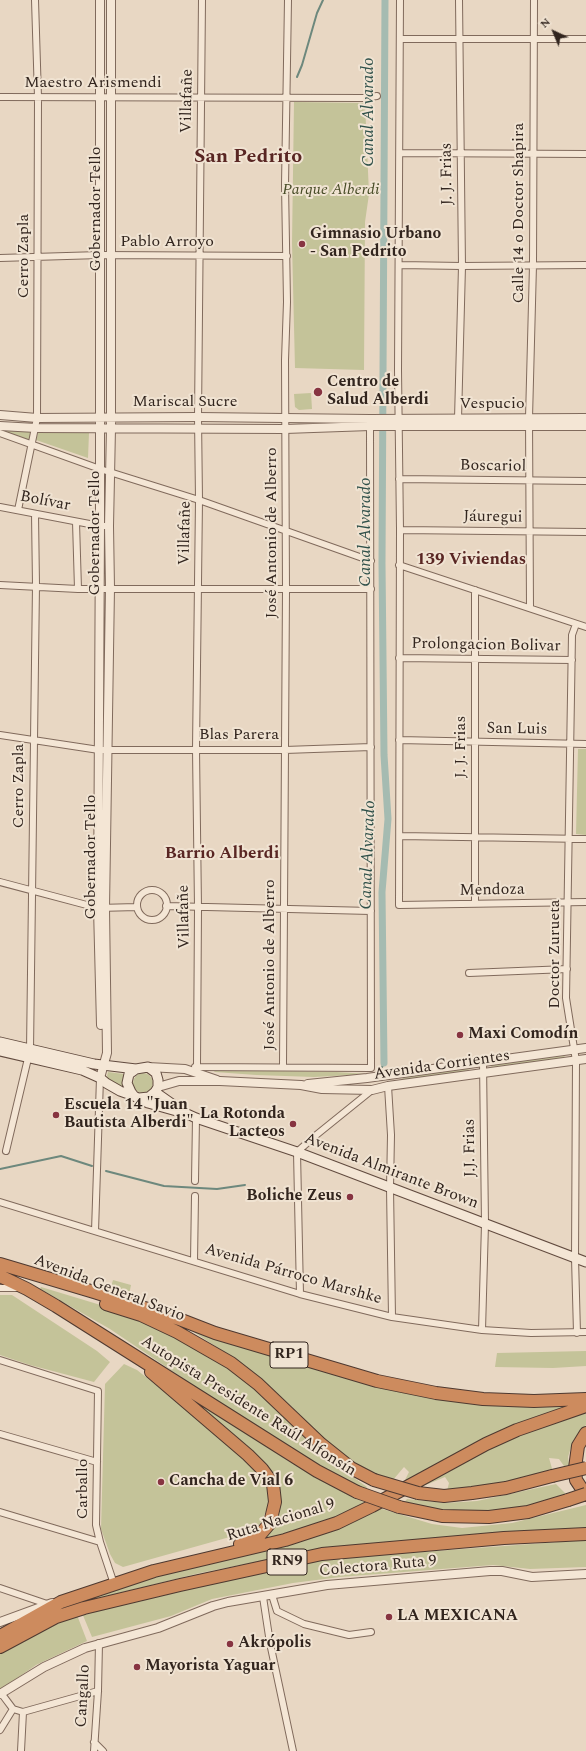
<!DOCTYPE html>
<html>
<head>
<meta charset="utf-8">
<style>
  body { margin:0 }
  #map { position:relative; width:586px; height:1751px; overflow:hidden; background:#e8d7c3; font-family:Spectral,serif }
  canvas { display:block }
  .north { position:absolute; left:534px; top:12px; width:40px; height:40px; -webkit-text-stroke:3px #f0e3d2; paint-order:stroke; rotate:316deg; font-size:11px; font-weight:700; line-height:16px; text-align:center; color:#32251e }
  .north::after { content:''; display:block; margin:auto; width:14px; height:18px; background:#32251e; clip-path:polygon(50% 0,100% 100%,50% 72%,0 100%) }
</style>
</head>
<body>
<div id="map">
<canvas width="586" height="1751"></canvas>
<div class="north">N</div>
</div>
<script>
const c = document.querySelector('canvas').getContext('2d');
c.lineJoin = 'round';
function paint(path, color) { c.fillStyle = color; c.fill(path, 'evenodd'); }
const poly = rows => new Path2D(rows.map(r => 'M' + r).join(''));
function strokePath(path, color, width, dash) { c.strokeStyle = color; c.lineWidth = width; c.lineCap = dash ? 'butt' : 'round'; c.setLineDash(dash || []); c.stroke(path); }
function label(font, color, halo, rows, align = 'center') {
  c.font = font + ' Spectral,serif'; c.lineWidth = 4; c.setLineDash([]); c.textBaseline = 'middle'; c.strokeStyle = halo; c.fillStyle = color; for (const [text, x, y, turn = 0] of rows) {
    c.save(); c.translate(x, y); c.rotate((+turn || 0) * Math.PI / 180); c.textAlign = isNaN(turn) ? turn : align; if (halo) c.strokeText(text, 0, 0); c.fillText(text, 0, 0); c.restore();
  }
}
paint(poly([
  [294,102,365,103,369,194,365,222,364,370,295,368,292,243],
  [311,393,312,409,299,410,295,407,294,394],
  [0,429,34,430,30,440,0,430],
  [38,433,89,433,88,458,36,440],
  [578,749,586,749,586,835,576,834],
  [564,1056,566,1058,491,1067,492,1065],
  [473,1067,473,1068,462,1072,401,1080,403,1078,410,1076],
  [212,1070,336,1072,370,1074,314,1077,256,1075,215,1072],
  [108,1072,124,1074,122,1081,123,1087,111,1082,107,1076],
  '133 1083a10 10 0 1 1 20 0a10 10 0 1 1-20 0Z',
  [113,1280,131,1285,129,1295,110,1290],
  [41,1287,127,1313,188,1340,245,1380,322,1455,367,1487,365,1491,279,1443,110,1329,40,1289],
  [0,1295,12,1295,97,1351,110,1362,94,1382,30,1365,0,1355],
  [186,1327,364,1382,582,1403,529,1419,502,1430,447,1458,408,1482,405,1480,409,1472,404,1467,393,1480,379,1476,359,1466,341,1454,326,1441,289,1404,241,1363],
  [586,1351,586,1366,553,1368,495,1367,497,1353],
  [124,1364,137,1370,230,1444,264,1479,269,1494,268,1507,260,1524,244,1533,123,1567,115,1563,110,1554,101,1529,105,1384],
  [168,1379,288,1461,352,1497,366,1503,325,1521,294,1532,262,1540,278,1488],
  [586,1410,586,1425,573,1441,568,1457,569,1465,564,1466,559,1459,549,1458,553,1472,499,1484,447,1491,449,1483,445,1477,421,1487,419,1485,514,1436],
  [556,1484,566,1494,523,1507,494,1511,442,1511,403,1504,407,1499,445,1503,477,1501],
  [586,1505,586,1528,515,1532,276,1558,200,1573,74,1604,85,1598,379,1508,432,1524,462,1528,512,1523],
  [586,1540,586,1567,530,1569,493,1565,340,1577,293,1583,212,1599,171,1616,92,1637,82,1613,256,1571,363,1554,422,1552],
  [77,1615,87,1641,36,1665,0,1690,0,1654,38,1631]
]), '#c4c399');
strokePath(poly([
  [297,77,302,65,317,13,323,0],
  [382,1067,384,1063],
  [0,1169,61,1156,92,1166],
  [106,1171,164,1186,217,1189,245,1185]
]), '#6d887d', 2);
strokePath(poly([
  [384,1063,382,892,388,819,384,755,382,563,385,0]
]), '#a5bbb1', 7);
const minor = poly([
  [400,0,398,370,400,530,399,905,586,902],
  [400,39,586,39],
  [0,97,363,98,377,96],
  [401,153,586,154],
  [0,258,100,255,287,256],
  [400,265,462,266,586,265],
  [458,419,462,266,459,0],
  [370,423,371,1068],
  [0,433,100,469,199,500,371,561],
  [399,479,586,481],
  [0,507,100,526,109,526],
  [18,510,37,418,38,97,35,0],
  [76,522,78,589],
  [400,530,586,532],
  [399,565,586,627],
  [0,585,78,589,371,589],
  [475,590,475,904],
  [530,608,529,418,533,265,534,0],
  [576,624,572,635,566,998,576,1061,575,1258,577,1333],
  [399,658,572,660],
  [0,735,99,750,285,750,371,747],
  [399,740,586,744],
  [400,836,586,839],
  [0,882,98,908,137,907],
  '137 905a15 15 0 1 1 30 0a15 15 0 1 1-30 0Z',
  [166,906,371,911],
  [469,973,567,969],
  [197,1066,198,908,196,749,199,500,198,417,202,0],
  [283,1066,286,590,285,360,287,302,285,185,288,0],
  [195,1067,371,1068],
  [388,1086,391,1135,390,1188,392,1317],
  [6,1151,30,1050,36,585,35,514],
  [195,1181,196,1118],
  [0,1202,300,1294,392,1317,482,1330,531,1333,586,1332],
  [95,1231,100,1078],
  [194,1261,195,1196],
  [0,1288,16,1288],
  [300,1294,297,1152,315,1136,372,1090],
  [482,1330,485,1224,483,1062],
  [0,1360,98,1391,96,1525,100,1542,114,1584],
  [0,1434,97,1462],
  [0,1512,100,1542],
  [0,1588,47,1604],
  [272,1595,277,1611,304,1624,349,1635,371,1632],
  [263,1597,270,1643,293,1751],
  [1,1693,13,1709,23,1712,21,1751],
  [23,1712,98,1691],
  [0,1730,13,1709],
  [94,1742,103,1751],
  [94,1751,98,1691,99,1643]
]);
const tertiary = poly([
  [100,0,100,526,98,908,101,1025],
  [0,415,37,418,198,417,370,419,586,418],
  [0,426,36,428,285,429,370,426,586,426],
  [148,1067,185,1069,217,1080],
  [100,1078,107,1053,105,908,110,588,109,526,111,428,111,0],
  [308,1084,367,1078,586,1048],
  [158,1087,179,1081,220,1081,301,1085,322,1089,372,1090,388,1086,586,1059],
  [0,1622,52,1603],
  [0,1694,44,1667,85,1648,158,1628,213,1606,228,1602,327,1585,490,1571,502,1571,532,1577,586,1574]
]);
const secondary = poly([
  [0,1042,94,1064,136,1069],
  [0,1051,82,1070,100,1078,106,1083,120,1091,134,1096],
  [155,1092,185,1113,196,1118,297,1152,586,1262],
  [139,1098,149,1097,155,1092,158,1087,158,1080,156,1073,148,1067,136,1069,129,1074,127,1083,131,1092,134,1096,148,1103,180,1112]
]);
const motorway = poly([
  [0,1264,94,1292,179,1319,215,1333,377,1381,436,1393,483,1399,534,1401,586,1399],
  [0,1276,27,1289,56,1306,317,1471,357,1492],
  [106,1304,141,1315,177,1332,231,1363,258,1384,321,1444,351,1468,374,1480],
  [151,1372,248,1455,262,1469,273,1484,275,1502,270,1523,258,1537,240,1544],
  [586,1433,578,1446,575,1468,576,1480,586,1495],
  [418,1493,444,1496,472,1493,506,1488,552,1476],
  [399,1507,442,1516,489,1517,528,1512,568,1500],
  [0,1636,61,1602,154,1571,285,1540,337,1523,372,1506,486,1444,517,1430,586,1406],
  [0,1647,56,1617,84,1608,180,1585,322,1554,504,1538,586,1534]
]);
strokePath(minor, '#806a5c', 8);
strokePath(tertiary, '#806a5c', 10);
strokePath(secondary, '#624b3f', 11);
strokePath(motorway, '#4e3930', 14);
strokePath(minor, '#f4e6d5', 6);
strokePath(tertiary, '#f4e6d5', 8);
strokePath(secondary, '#f4e6d5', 9);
strokePath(motorway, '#cd8b5e', 12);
const motorwayBridge = poly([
  [552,1476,586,1468],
  [374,1480,418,1493],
  [357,1492,399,1507],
  [568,1500,586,1494]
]);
strokePath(motorwayBridge, '#4e3930', 14, []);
strokePath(motorwayBridge, '#cd8b5e', 12);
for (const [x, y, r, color] of [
  [302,244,4,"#873441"],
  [318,392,5,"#873441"],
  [460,1035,4,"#873441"],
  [56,1115,4,"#873441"],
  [293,1124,4,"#873441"],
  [350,1197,4,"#873441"],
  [161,1482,4,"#873441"],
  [389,1617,4,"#873441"],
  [230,1644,4,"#873441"],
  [137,1667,4,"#873441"]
]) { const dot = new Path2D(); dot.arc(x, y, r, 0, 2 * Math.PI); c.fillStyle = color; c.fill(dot); strokePath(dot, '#f0e3d2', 1.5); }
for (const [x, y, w] of [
  [289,1355,38],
  [287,1562,40]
]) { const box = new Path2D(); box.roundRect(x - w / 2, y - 13, w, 26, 3); c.fillStyle = '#f0e3d2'; c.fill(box); strokePath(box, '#32251e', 1); }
label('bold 15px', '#32251e', null, [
  ["RP1",289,1355],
  ["RN9",287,1562]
]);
label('16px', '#32251e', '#f0e3d2', [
  ["Maestro Arismendi",93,84],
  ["Villafañe",188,101,-89],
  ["J. J. Frias",448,174,-91],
  ["Gobernador Tello",97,209,-90],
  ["Calle 14 o Doctor Shapira",520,213,-90],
  ["Pablo Arroyo",167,243],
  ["Cerro Zapla",25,256,-90],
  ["Mariscal Sucre",185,403],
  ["Vespucio",492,405],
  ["Boscariol",493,467,1],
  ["Bolívar",45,502,11],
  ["Jáuregui",493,518,1],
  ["Gobernador Tello",96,533,-90],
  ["Villafañe",186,533,-89],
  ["José Antonio de Alberro",273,533,-90],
  ["Prolongacion Bolivar",486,646,1],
  ["San Luis",517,730,1],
  ["Blas Parera",239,736],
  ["J. J. Frias",462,747,-90],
  ["Cerro Zapla",20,786,-90],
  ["Gobernador Tello",92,857,-90],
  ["Mendoza",492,891,-1],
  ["Villafañe",185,917,-91],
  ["Doctor Zurueta",556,954,-90],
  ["José Antonio de Alberro",271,965,-90],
  ["Avenida Corrientes",442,1066,-8],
  ["J.J. Frias",471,1148,-91],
  ["Avenida Almirante Brown",391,1172,21],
  ["Avenida Párroco Marshke",293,1275,16],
  ["Avenida General Savio",109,1289,21],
  ["Autopista Presidente Raúl Alfonsín",248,1407,32],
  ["Carballo",84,1489,-90],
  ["Ruta Nacional 9",281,1521,-17],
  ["Colectora Ruta 9",378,1567,-5],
  ["Cangallo",84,1696,-87]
]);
label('italic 16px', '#484c27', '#f0e3d2', [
  ["Parque Alberdi",331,191]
]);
label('bold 16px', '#32251e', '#f0e3d2', [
  ["Gimnasio Urbano",310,235],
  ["- San Pedrito",310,253],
  ["Centro de",327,383],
  ["Salud Alberdi",327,401],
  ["Maxi Comodín",468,1035],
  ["Escuela 14 \"Juan",64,1106],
  ["Bautista Alberdi\"",64,1124],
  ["La Rotonda",285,1115,"right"],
  ["Lacteos",285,1133,"right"],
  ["Boliche Zeus",342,1197,"right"],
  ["Cancha de Vial 6",169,1482],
  ["LA MEXICANA",397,1617],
  ["Akrópolis",238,1644],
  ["Mayorista Yaguar",145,1667]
], 'left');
label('italic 17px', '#2f5049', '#f0e3d2', [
  ["Canal Alvarado",370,112,-90],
  ["Canal Alvarado",367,532,-90],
  ["Canal Alvarado",369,855,-88]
]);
label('bold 17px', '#592623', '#f0e3d2', [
  ["139 Viviendas",471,561],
  ["Barrio Alberdi",222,855]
]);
label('bold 20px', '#592623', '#f0e3d2', [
  ["San Pedrito",248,158]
]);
</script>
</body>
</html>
